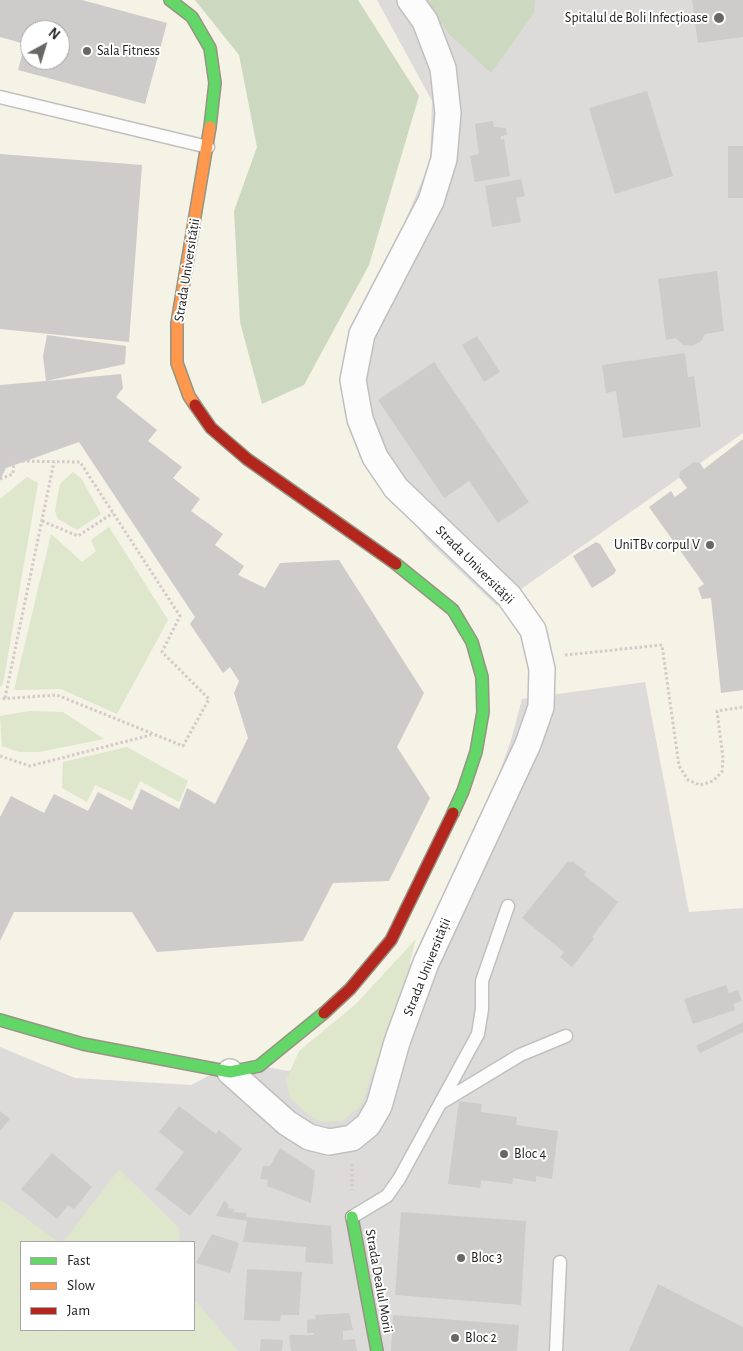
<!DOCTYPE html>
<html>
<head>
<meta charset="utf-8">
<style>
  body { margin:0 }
  #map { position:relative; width:743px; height:1351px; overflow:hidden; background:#edebe9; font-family:"Alegreya Sans",sans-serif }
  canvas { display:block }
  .legend { position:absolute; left:20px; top:1241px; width:175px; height:90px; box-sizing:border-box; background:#fff; border:1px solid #a6a6a6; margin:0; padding:6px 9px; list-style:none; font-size:15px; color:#202020 }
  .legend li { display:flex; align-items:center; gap:10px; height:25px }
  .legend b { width:25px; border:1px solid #a6a6a6 }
  .north { position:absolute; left:20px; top:20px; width:50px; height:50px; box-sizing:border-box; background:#fff; border:1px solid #a6a6a6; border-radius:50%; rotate:39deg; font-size:14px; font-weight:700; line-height:20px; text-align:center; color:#202020 }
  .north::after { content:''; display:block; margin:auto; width:18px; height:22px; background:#686766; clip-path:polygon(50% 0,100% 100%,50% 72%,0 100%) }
</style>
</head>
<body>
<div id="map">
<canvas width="743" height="1351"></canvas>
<ul class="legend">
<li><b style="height:6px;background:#63d668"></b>Fast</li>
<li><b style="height:6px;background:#ff974d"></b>Slow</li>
<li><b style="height:6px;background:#b3261e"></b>Jam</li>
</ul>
<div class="north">N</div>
</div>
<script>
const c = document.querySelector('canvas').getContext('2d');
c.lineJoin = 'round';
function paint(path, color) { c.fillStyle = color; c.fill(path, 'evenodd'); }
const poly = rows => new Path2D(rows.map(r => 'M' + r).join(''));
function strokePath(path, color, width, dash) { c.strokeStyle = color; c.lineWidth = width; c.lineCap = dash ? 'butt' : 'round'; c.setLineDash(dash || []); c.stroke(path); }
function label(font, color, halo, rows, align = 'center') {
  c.font = font + ' "Alegreya Sans",sans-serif'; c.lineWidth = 4; c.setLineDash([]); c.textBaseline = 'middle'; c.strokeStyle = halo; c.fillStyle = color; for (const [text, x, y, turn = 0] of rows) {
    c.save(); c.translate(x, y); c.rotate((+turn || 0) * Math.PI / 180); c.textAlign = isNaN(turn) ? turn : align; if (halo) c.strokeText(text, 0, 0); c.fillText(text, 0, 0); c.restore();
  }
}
paint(poly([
  [0,0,743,0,743,1351,0,1351],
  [30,30,60,30,60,60,30,60],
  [21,1242,194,1242,194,1330,21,1330]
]), '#dcdbda');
paint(poly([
  [0,0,377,0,432,101,430,162,403,226,369,290,340,379,357,447,427,540,497,606,743,433,743,908,689,912,645,682,522,699,511,740,492,794,411,963,364,1013,289,1071,235,1062,191,1085,75,1078,0,1047],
  [30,30,60,30,60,60,30,60]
]), '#f5f2e6');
paint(poly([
  [73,472,81,478,101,514,77,530,58,519,55,511,60,484],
  [27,477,38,483,3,684,0,687,0,499],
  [109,527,168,620,117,714,61,689,14,690,51,534,82,562,96,551,91,540],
  [29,711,63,712,104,739,39,752,19,752,2,746,0,716],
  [127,747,188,781,179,802,140,781,131,801,95,785,87,802,62,788,63,762],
  [416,939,407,974,361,1106,342,1121,320,1122,304,1111,290,1098,286,1081,299,1051,356,1004],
  [119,1169,179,1228,180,1242,63,1242],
  [0,1199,59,1242,21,1242,21,1330,194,1330,194,1299,238,1351,0,1351]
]), '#dee6cc');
paint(poly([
  [195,0,358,0,419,96,369,265,304,385,262,404,240,322,234,211,257,147,239,55],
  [427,0,535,0,534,13,491,73,448,33]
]), '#cdd8c1');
paint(poly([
  [0,0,82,0,167,23,145,104,18,70,25,44,0,37],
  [30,30,60,30,60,60,30,60],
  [692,0,743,0,743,37,698,43],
  [647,91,673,176,615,194,589,108],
  [493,121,494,127,506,128,507,135,501,136,501,140,504,139,510,176,475,182,470,156,479,154,475,124],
  [728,146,743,146,743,198,728,198],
  [0,154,142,165,129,342,0,329],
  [521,179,525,196,516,198,521,222,492,227,485,186],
  [717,271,724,331,705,334,701,341,692,346,683,345,676,338,666,340,658,279],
  [47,335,126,346,125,364,46,381,121,374,123,388,116,397,157,430,148,441,182,467,173,478,200,499,191,511,223,534,215,545,244,566,238,575,265,588,280,563,339,560,424,693,397,747,430,798,389,881,333,883,303,941,157,952,132,912,14,912,0,941,0,817,11,796,44,813,54,794,88,811,98,792,132,810,141,789,179,809,187,788,215,804,248,738,234,693,239,681,230,667,223,673,190,624,195,617,79,442,6,468,0,480,0,385,46,381,43,356],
  [477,336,500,372,484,382,462,345],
  [685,353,688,377,694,376,701,427,623,438,616,391,606,393,602,365],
  [434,362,529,502,498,523,469,481,444,498,378,400],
  [743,439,743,690,721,693,711,598,702,599,698,588,704,584,649,507,671,491,675,497,687,488,679,477,680,472,694,462,700,463,704,469],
  [596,542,600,544,616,570,614,574,592,588,573,556],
  [568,861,570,863,572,861,586,872,584,875,618,902,592,937,594,939,572,967,560,957,564,952,522,918],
  [726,985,729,993,738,990,742,1001,733,1004,735,1010,693,1024,684,999],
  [743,1022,743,1032,700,1053,696,1046],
  [459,1101,482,1104,481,1112,517,1117,516,1125,558,1131,552,1179,536,1176,536,1182,513,1178,512,1184,481,1180,480,1188,448,1184],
  [179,1106,216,1134,219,1130,242,1149,190,1216,155,1189,184,1152,159,1132],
  [0,1111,10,1119,0,1131],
  [280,1148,315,1171,311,1203,267,1186,268,1180,260,1179,263,1166,270,1166],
  [52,1153,92,1187,74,1209,68,1205,57,1219,21,1189],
  [224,1201,229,1205,228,1208,235,1209,233,1212,246,1213,246,1217,331,1226,333,1264,305,1262,306,1247,243,1242,247,1221,216,1216],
  [401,1212,526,1221,521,1305,395,1295],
  [212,1234,239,1243,230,1273,196,1263],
  [247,1269,302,1272,299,1315,281,1315,280,1321,244,1320],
  [658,1284,743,1327,743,1351,629,1351],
  [349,1313,353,1330,343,1331,343,1340,355,1339,357,1351,291,1351,289,1335,314,1335,314,1333,307,1333,307,1320,316,1319,315,1315],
  [393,1315,519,1325,517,1351,391,1351],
  [261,1339,283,1340,282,1351,260,1351]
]), '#ceccca');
const lane = poly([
  [0,97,208,147],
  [444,1101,520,1055,566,1036],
  [352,1217,387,1196,399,1179,478,1034,482,1009,482,981,508,906],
  [556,1351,560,1262]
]);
const street = poly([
  [230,1072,287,1123,309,1137,329,1142,352,1138,368,1125,379,1106,397,1042,426,963,528,744,541,707,542,669,533,630,509,596,396,488,375,457,360,419,353,380,362,334,431,201,444,159,448,113,443,68,425,21,410,0]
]);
const fast = poly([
  [170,0,192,17,210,48,215,83,210,127],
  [396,564,453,610,472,642,482,677,483,712,476,752,463,791,453,813],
  [0,1020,83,1044,230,1072,259,1066,324,1013],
  [352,1217,377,1351]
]);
const slow = poly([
  [195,405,189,396,177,363,177,323,210,127]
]);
const jam = poly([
  [195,405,211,428,247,459,396,564],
  [324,1013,350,989,391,940,453,813]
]);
strokePath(lane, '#c1c0bf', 15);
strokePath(street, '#c1c0bf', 28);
strokePath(fast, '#969483', 14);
strokePath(slow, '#969483', 14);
strokePath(jam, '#969483', 14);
strokePath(poly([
  [0,479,13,474,14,461,80,462,180,616,162,652,209,699,183,746,57,695,0,699],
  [42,521,78,536,113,513],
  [565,655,662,645,679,766,688,780,700,785,713,781,722,772,723,758,717,711,743,707],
  [5,698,54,462],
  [0,756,30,766,151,735],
  [352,1164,352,1190]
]), '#d5c9c9', 3, [2.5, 2.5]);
strokePath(lane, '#fcfcfc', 12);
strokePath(street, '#fcfcfc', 25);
strokePath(fast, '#63d668', 11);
strokePath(slow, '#ff974d', 11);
strokePath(jam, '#b3261e', 11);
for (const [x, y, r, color] of [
  [719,18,6,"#686766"],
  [87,51,5,"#686766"],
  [710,545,5,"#686766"],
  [504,1154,5,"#686766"],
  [461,1258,5,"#686766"],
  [455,1338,5,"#686766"]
]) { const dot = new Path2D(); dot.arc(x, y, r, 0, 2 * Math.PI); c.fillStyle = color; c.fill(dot); strokePath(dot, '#fff', 2); }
label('14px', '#202020', '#fff', [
  ["Spitalul de Boli Infecțioase",708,18,"right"],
  ["Sala Fitness",97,51],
  ["UniTBv corpul V",700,545,"right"],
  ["Bloc 4",514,1154],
  ["Bloc 3",471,1258],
  ["Bloc 2",465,1338]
], 'left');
label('14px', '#202020', '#fff', [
  ["Strada Universității",187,270,-81],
  ["Strada Universității",475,565,45],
  ["Strada Universității",427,967,-68],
  ["Strada Dealul Morii",379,1281,80]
]);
</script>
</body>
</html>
